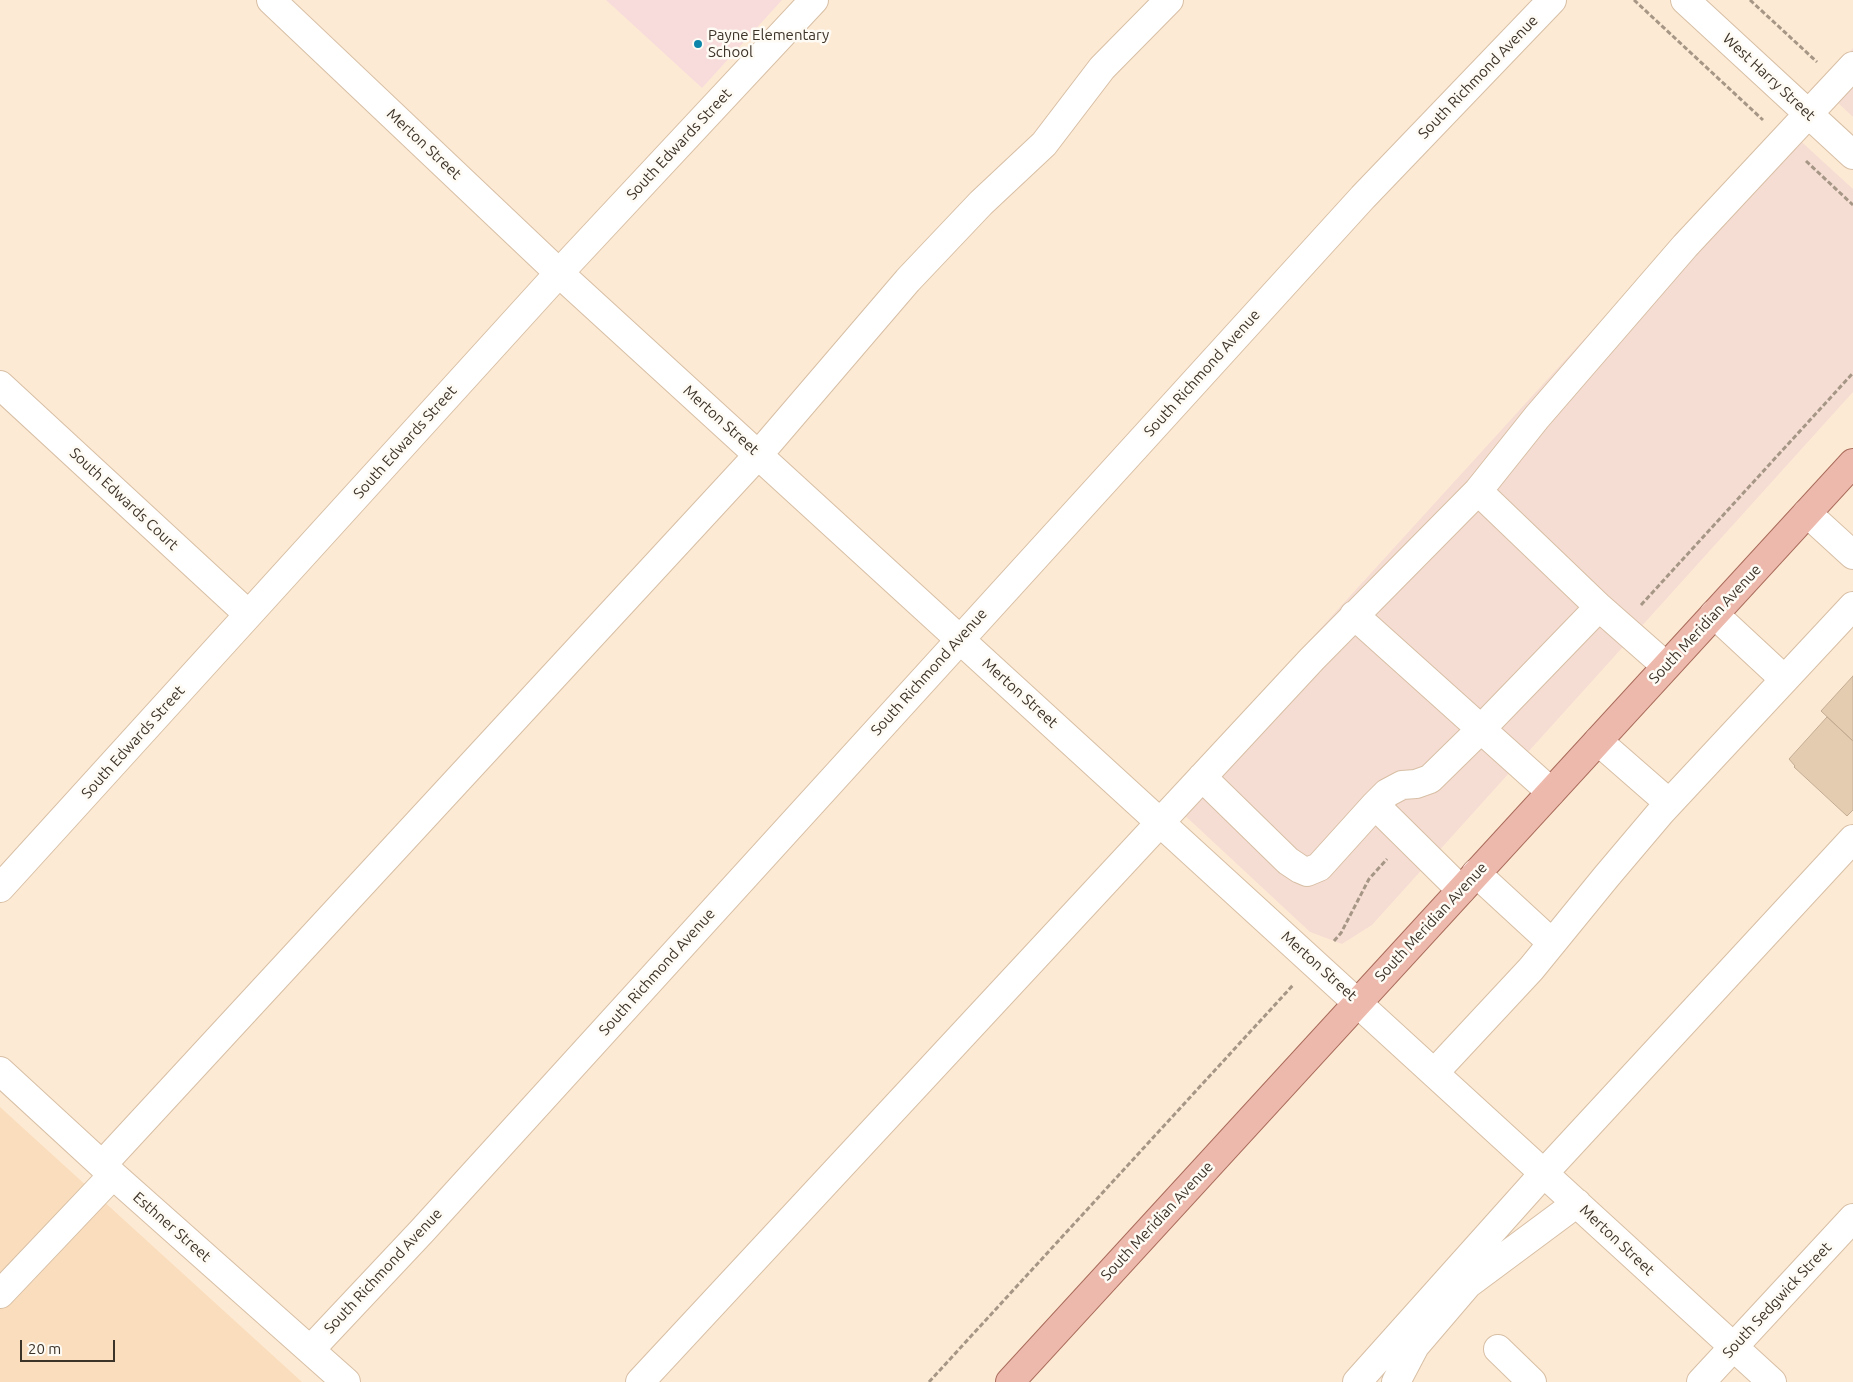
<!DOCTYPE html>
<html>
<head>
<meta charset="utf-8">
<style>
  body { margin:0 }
  #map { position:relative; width:1853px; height:1382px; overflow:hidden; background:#fdead4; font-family:Ubuntu,sans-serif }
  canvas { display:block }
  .scale { position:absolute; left:20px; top:1340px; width:95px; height:22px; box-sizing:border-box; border:2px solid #3c3328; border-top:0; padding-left:6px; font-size:15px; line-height:18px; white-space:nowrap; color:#3c3328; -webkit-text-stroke:4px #fefaf4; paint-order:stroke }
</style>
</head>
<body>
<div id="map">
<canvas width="1853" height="1382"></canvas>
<div class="scale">20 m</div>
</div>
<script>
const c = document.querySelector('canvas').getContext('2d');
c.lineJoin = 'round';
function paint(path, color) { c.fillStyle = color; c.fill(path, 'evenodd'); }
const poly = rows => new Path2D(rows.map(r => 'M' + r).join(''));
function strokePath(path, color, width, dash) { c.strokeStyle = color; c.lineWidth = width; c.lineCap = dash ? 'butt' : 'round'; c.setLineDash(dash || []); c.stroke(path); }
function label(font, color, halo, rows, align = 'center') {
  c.font = font + ' Ubuntu,sans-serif'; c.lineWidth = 5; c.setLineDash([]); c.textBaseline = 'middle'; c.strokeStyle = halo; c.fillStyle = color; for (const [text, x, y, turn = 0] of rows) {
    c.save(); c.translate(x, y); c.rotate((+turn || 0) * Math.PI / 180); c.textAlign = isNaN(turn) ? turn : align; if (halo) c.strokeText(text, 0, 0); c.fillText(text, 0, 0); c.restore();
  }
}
paint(poly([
  [1853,48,1853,117,1819,85],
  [1781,123,1853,189,1853,392,1372,925,1342,944,1310,932,1166,798]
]), '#f6ddd4');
paint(poly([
  [0,1107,302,1382,0,1382]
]), '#faddbc');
paint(poly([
  [606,0,782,0,702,88]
]), '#f7dcdb');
const building = poly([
  [1853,676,1853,741,1821,711,1853,676],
  [1827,717,1853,741,1853,810,1847,816,1794,767,1795,766,1789,759,1827,717]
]);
paint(building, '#e4ccb1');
strokePath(building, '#c3ac92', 1);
const minor = poly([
  [271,0,559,273,1772,1382],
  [1685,0,1853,155],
  [0,385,248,614],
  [1807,513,1853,555],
  [1599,607,1666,666],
  [1714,614,1784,679],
  [1354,615,1551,792],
  [1598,741,1669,803],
  [1202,777,1288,861,1300,869,1307,872,1319,867,1375,805,1387,793,1402,785,1416,784,1430,779,1481,729,1599,607,1478,491],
  [1375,805,1461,890],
  [1476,873,1552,943],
  [0,888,559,273,814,0],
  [0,1071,113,1175,346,1382],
  [1435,1072,1531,969,1606,877,1661,812,1853,606],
  [102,1165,759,454,908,280,981,203,1044,144,1102,68,1169,0],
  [0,1294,113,1175],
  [311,1349,422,1231,1363,197,1552,0],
  [1498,1349,1532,1382],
  [640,1382,1312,659,1478,491,1537,417,1685,246,1853,66],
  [1357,1382,1544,1173,1853,839],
  [1396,1382,1415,1346,1468,1284,1577,1203],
  [1701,1382,1853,1218]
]);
const major = poly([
  [1010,1382,1853,463]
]);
strokePath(minor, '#d7bfa5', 30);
strokePath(major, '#a96c5b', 30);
strokePath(poly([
  [1634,0,1763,120],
  [1750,0,1817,62],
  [1806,161,1853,205],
  [1641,605,1853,373],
  [1334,941,1341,933,1369,879,1387,859],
  [929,1382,1294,984]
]), '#a59685', 3, [5, 2.5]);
strokePath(minor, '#fff', 28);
strokePath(major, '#eeb9ad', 28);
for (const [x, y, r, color] of [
  [698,44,5,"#0d85aa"]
]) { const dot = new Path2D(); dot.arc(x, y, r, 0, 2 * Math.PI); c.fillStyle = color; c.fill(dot); strokePath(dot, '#fefaf4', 2); }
label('15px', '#3c3328', '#fefaf4', [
  ["Payne Elementary",708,35],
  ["School",708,52]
], 'left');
label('15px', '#3c3328', '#fefaf4', [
  ["South Richmond Avenue",1478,77,-46],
  ["West Harry Street",1769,77,43],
  ["Merton Street",424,144,43],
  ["South Edwards Street",679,144,-47],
  ["South Richmond Avenue",1202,373,-48],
  ["Merton Street",721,420,42],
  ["South Edwards Street",405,442,-48],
  ["South Edwards Court",124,499,43],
  ["South Meridian Avenue",1705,624,-47],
  ["South Richmond Avenue",929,672,-48],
  ["Merton Street",1020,693,42],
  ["South Edwards Street",133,742,-48],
  ["South Meridian Avenue",1431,922,-47],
  ["Merton Street",1319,966,42],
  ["South Richmond Avenue",657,972,-48],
  ["South Meridian Avenue",1157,1221,-47],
  ["Esthner Street",172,1227,41],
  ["Merton Street",1617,1240,43],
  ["South Richmond Avenue",383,1271,-47],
  ["South Sedgwick Street",1777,1300,-47]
]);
</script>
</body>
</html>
